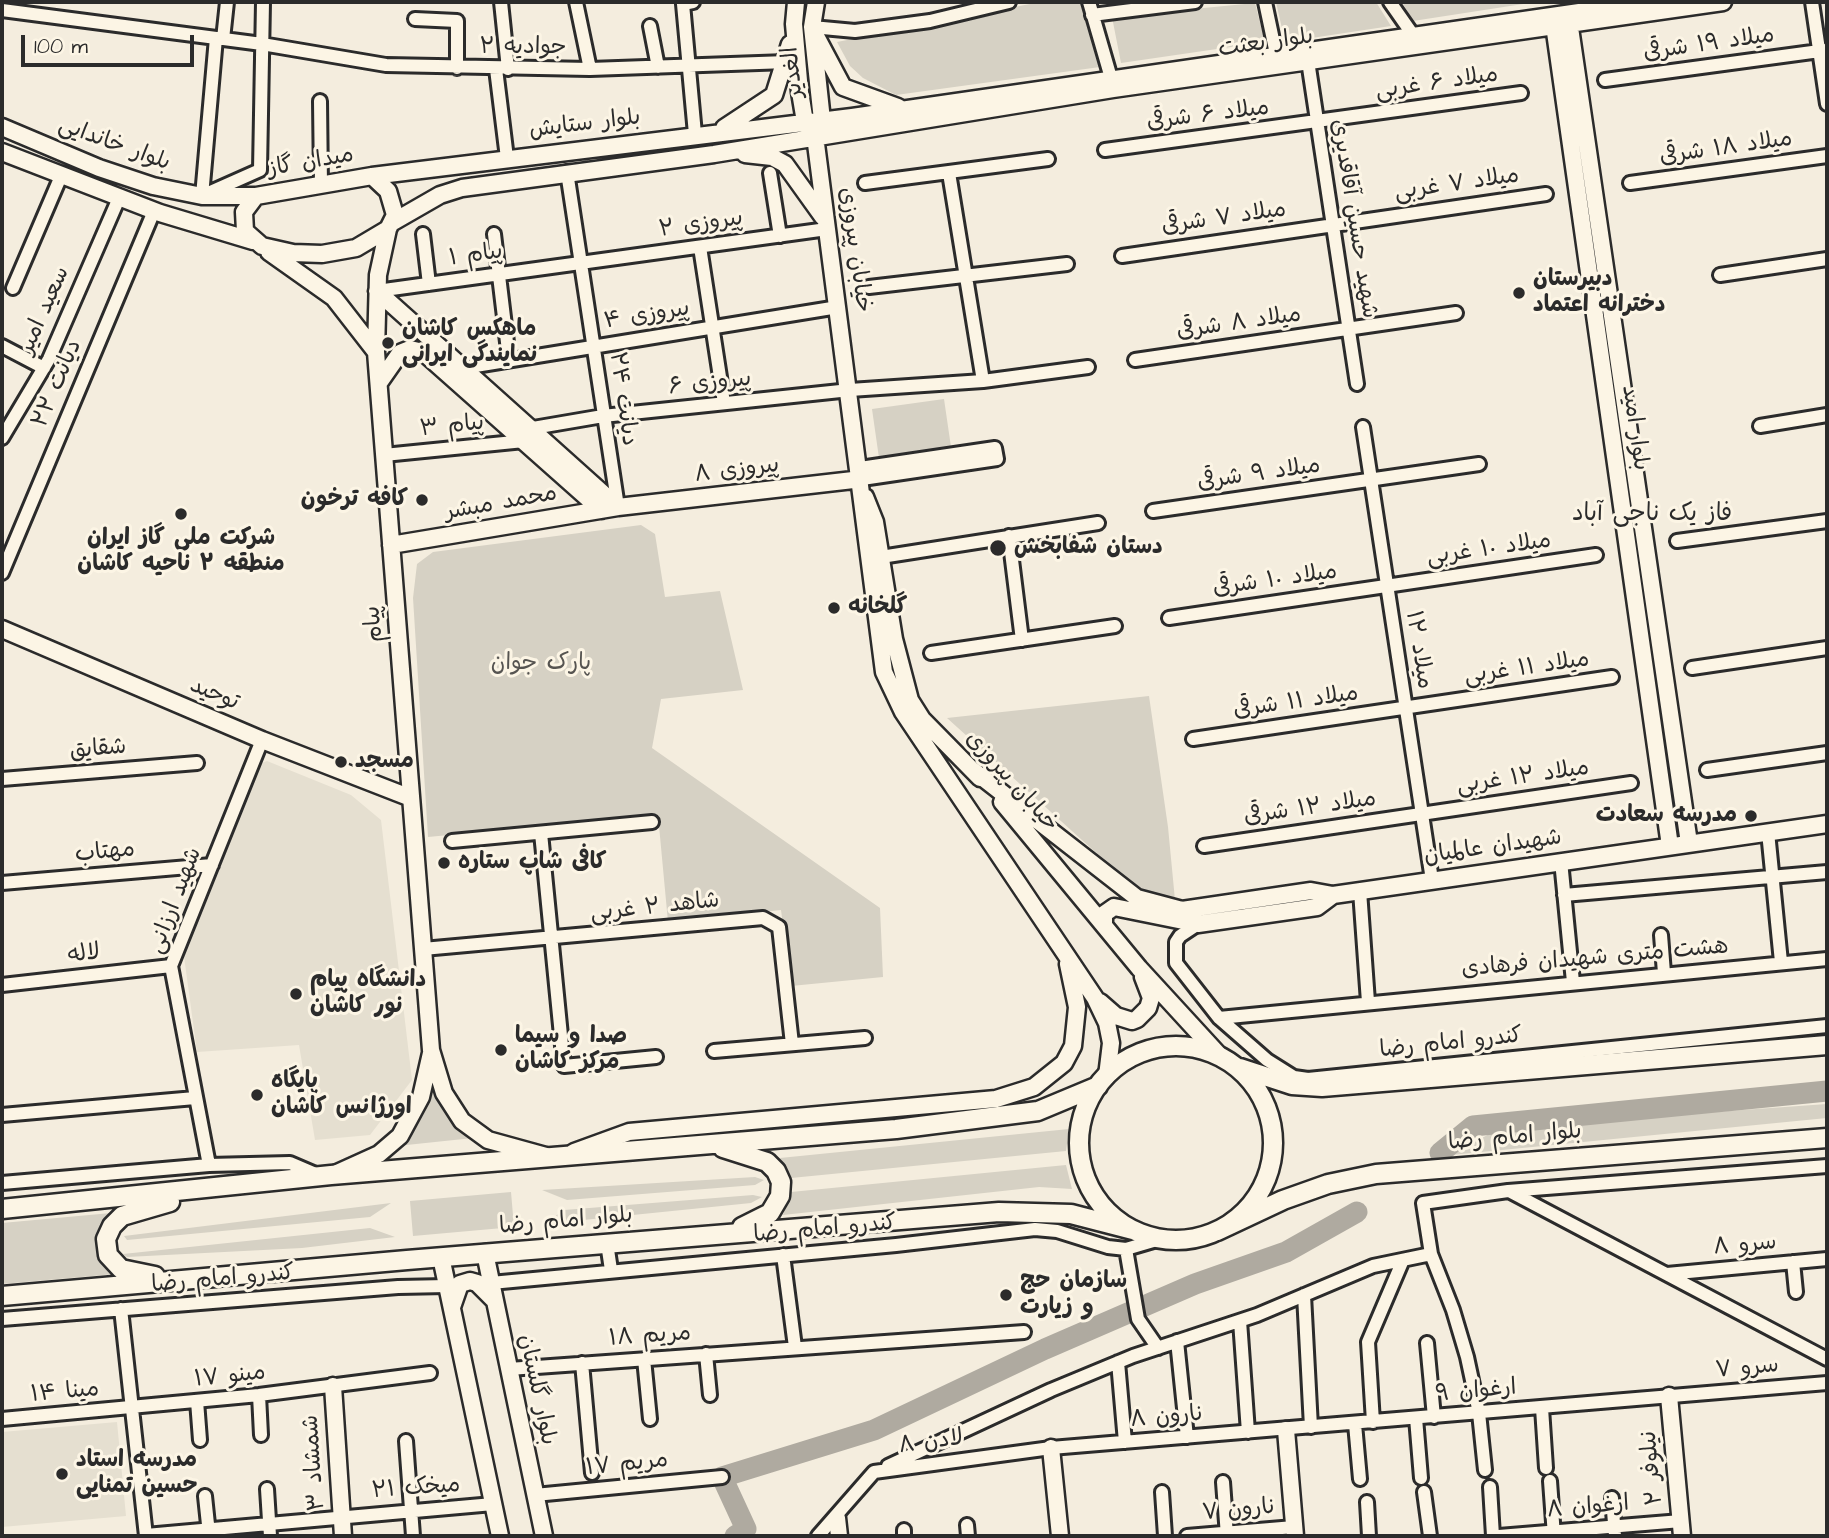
<!DOCTYPE html>
<html>
<head>
<meta charset="utf-8">
<style>
  body { margin:0 }
  #map { position:relative; width:1829px; height:1538px; overflow:hidden; background:#f4edde; font-family:"Architects Daughter",sans-serif }
  canvas { display:block }
  .frame { position:absolute; inset:0; border:4px solid #2b2b2b; pointer-events:none }
  .scale { position:absolute; left:21px; top:35px; width:173px; height:32px; box-sizing:border-box; border:4px solid #2b2b2b; border-top:0; padding-left:9px; font-size:21px; line-height:24px; white-space:nowrap; color:#2b2b2b; -webkit-text-stroke:5px #fcf5e5; paint-order:stroke }
</style>
</head>
<body>
<div id="map">
<canvas width="1829" height="1538"></canvas>
<div class="frame"></div>
<div class="scale">100 m</div>
</div>
<script>
const c = document.querySelector('canvas').getContext('2d');
c.lineJoin = 'round';
function paint(path, color) { c.fillStyle = color; c.fill(path, 'evenodd'); }
const poly = rows => new Path2D(rows.map(r => 'M' + r).join(''));
function strokePath(path, color, width, dash) { c.strokeStyle = color; c.lineWidth = width; c.lineCap = dash ? 'butt' : 'round'; c.setLineDash(dash || []); c.stroke(path); }
function label(font, color, halo, rows, align = 'center') {
  c.font = font + ' "Architects Daughter","Playpen Sans Arabic",sans-serif'; c.lineWidth = 6; c.setLineDash([]); c.textBaseline = 'middle'; c.strokeStyle = halo; c.fillStyle = color; for (const [text, x, y, turn = 0] of rows) {
    c.save(); c.translate(x, y); c.rotate((+turn || 0) * Math.PI / 180); c.textAlign = isNaN(turn) ? turn : align; if (halo) c.strokeText(text, 0, 0); c.fillText(text, 0, 0); c.restore();
  }
}
paint(poly([
  [267,761,351,795,381,820,412,1080,370,1135,315,1140,299,1045,197,1052,183,949,257,765],
  [117,1422,126,1516,2,1527,2,1432]
]), '#e5dfd0');
paint(poly([
  [1040,2,1080,2,1100,67,896,95,863,78,850,66,837,42],
  [1276,2,1376,2,1391,26,1285,42],
  [1402,2,1536,2,1413,21],
  [1255,3,1265,42,1121,63,1112,17],
  [944,399,951,447,879,458,872,409],
  [641,525,655,534,665,597,720,591,743,690,661,699,652,748,880,908,883,977,791,986,781,910,668,922,658,815,428,837,413,598,417,564,433,552],
  [1149,696,1168,827,1175,900,1145,897,947,718],
  [430,1077,473,1138,397,1146],
  [1827,1104,1827,1118,1451,1155,1502,1127],
  [1069,1129,1066,1151,791,1178,780,1158],
  [1066,1165,1072,1189,1039,1187,783,1215,791,1192],
  [755,1177,764,1180,755,1185,567,1200,542,1190],
  [511,1192,514,1227,413,1236,410,1201],
  [753,1195,762,1197,751,1203,544,1224,564,1210],
  [391,1203,370,1217,127,1240,124,1236],
  [111,1213,101,1238,115,1274,2,1284,2,1223],
  [370,1228,395,1237,302,1248,127,1257,123,1254]
]), '#d6d1c4');
strokePath(poly([
  [1440,1153,1473,1126,1827,1091],
  [735,1536,746,1529,722,1477,874,1430,1045,1349,1195,1284,1286,1252,1357,1212]
]), '#afaaa0', 21);
const street = poly([
  [501,2,508,69],
  [576,2,590,69],
  [693,2,683,4,695,134],
  [1089,2,1111,78],
  [1265,2,1276,54],
  [1390,2,1413,35],
  [1812,2,1827,104],
  [2,10,262,44,386,65,590,69,787,62],
  [1092,15,1195,2],
  [415,19,457,21,457,68],
  [650,26,658,67],
  [812,27,855,31,930,21,1009,2],
  [223,39,227,2],
  [1308,61,1357,384],
  [496,69,507,158],
  [1605,80,1827,50],
  [320,101,321,185],
  [1105,150,1521,93],
  [567,172,618,507],
  [770,173,780,236],
  [949,173,983,381],
  [865,183,1048,159],
  [1630,183,1827,156],
  [206,194,260,170,263,2],
  [202,196,216,38],
  [423,234,429,284],
  [494,234,509,359],
  [700,247,724,403],
  [1122,256,1546,194],
  [1720,275,1827,259],
  [869,287,1067,264],
  [13,288,61,176],
  [377,291,827,229],
  [2,346,44,368],
  [1135,360,1456,313],
  [463,368,838,307],
  [1760,426,1827,415],
  [1363,427,1432,880],
  [533,428,603,416,850,390,983,381,1088,367],
  [2,438,49,359,119,198],
  [384,455,524,441],
  [860,468,995,448,997,459,862,479],
  [1153,511,1479,464],
  [1009,536,1022,640],
  [1677,541,1827,521],
  [881,557,1098,523],
  [2,573,154,211],
  [1169,618,1596,555],
  [931,653,1115,626],
  [1692,668,1827,648],
  [1193,739,1612,677],
  [1707,770,1827,753],
  [2,779,197,763],
  [1768,832,1781,962],
  [541,833,564,1066,656,1057],
  [452,841,652,822],
  [1204,846,1631,783],
  [1561,861,1573,982],
  [2,883,212,865],
  [1360,891,1368,1002],
  [1564,895,1827,872],
  [1198,924,1180,936,1176,942,1176,963,1219,1018,1267,1060,1294,1077,1308,1079,1827,1026],
  [1661,935,1664,973],
  [423,949,763,918,779,927,792,1044],
  [2,985,171,966],
  [1219,1018,1827,959],
  [714,1051,865,1038],
  [2,1115,195,1098],
  [209,1165,171,966,262,740],
  [2,1183,209,1165,290,1163,318,1175],
  [1509,1191,1827,1359],
  [607,1243,611,1270],
  [1126,1249,1138,1319,1158,1348],
  [783,1255,795,1347],
  [1793,1262,1796,1292],
  [1667,1274,1827,1259],
  [491,1283,896,1245,1035,1229,1057,1231,1108,1247,1126,1249,1160,1239],
  [1304,1295,1311,1427],
  [121,1309,146,1536],
  [2,1319,398,1287,447,1286],
  [1240,1321,1248,1432],
  [1177,1341,1187,1437],
  [1427,1343,1434,1417],
  [706,1354,710,1395],
  [644,1359,650,1419],
  [1118,1362,1125,1442],
  [582,1363,592,1473],
  [509,1369,1024,1332],
  [259,1395,261,1435],
  [197,1401,200,1440],
  [1542,1408,1546,1468],
  [1416,1418,1421,1478],
  [2,1419,259,1395,430,1373],
  [1373,1422,1368,1342,1403,1260],
  [1355,1424,1360,1479],
  [406,1441,413,1536],
  [888,1466,1051,1390,1133,1356,1257,1315,1373,1266,1431,1254],
  [1485,1470,1479,1413,1467,1357,1453,1310,1431,1254,1423,1203,1508,1191,1827,1166],
  [1550,1481,1554,1536],
  [1223,1482,1227,1536],
  [1490,1487,1493,1536],
  [267,1489,270,1536],
  [1162,1492,1165,1536],
  [1424,1492,1430,1536],
  [535,1495,722,1477],
  [205,1496,209,1534],
  [1612,1498,1615,1536],
  [1367,1502,1369,1536],
  [967,1525,968,1536],
  [904,1530,904,1536],
  [146,1535,493,1504],
  [818,1536,874,1472,1051,1448,1827,1383],
  [1187,1536,1294,1527],
  [1499,1536,1681,1521]
]);
const secondary = poly([
  [796,2,794,24,800,92,805,122,815,136,884,672,903,712,1095,998,1107,1023,1111,1043,1107,1076],
  [816,2,812,27,822,120,819,128],
  [1568,14,1689,843],
  [1553,18,1670,846],
  [817,38,843,87,898,107],
  [2,127,99,168,153,186,202,196,256,196],
  [724,128,774,95,790,44],
  [2,152,160,213,253,241],
  [745,154,772,157,785,164,823,217],
  [372,176,852,117,1648,2],
  [372,176,388,191,395,215,388,229,356,248,322,254,293,253,262,246,245,231,244,212,256,196,372,176],
  [393,222,440,195,462,188,714,154,1113,89,1723,2],
  [388,229,378,275,376,352,431,1050,444,1093,462,1121,488,1140,546,1156],
  [269,252,334,298,376,352],
  [377,291,618,507],
  [379,383,400,353,410,349,423,352,601,510],
  [865,497,875,522,894,639,910,700,922,719,980,778],
  [391,545,618,507,862,479],
  [2,629,262,740,411,798],
  [974,771,1137,898,1182,910,1311,891,1333,895,1827,824],
  [1002,802,1139,968,1218,1054],
  [1104,923,1104,914,1114,907,1198,924,1317,907,1333,895],
  [1100,1002,1116,1016,1132,1021,1137,1019,1148,1008,1151,998,1143,977],
  [574,1152,629,1132,996,1099,1034,1087,1064,1063,1073,1046,1077,1007,1068,964],
  [337,1173,379,1154,400,1136,421,1097,431,1053],
  [485,1253,544,1536],
  [441,1257,500,1536],
  [452,1307,460,1284,470,1281,477,1283,493,1299],
  [333,1386,343,1536],
  [1669,1396,1682,1536],
  [1286,1430,1295,1536],
  [1051,1448,1060,1536],
  [837,1518,839,1536]
]);
const primary = poly([
  '1079 1143a97 97 0 1 1 194 0a97 97 0 1 1-194 0Z',
  [1240,1068,1292,1085,1322,1087,1827,1045],
  [723,1148,767,1162,776,1171,781,1182,780,1196,770,1213,742,1227],
  [2,1209,331,1175,896,1129,1038,1111,1098,1086],
  [1217,1231,1283,1200,1328,1184,1376,1174,1827,1138],
  [155,1276,121,1269,108,1255,106,1239,112,1226,122,1216,170,1202],
  [2,1296,407,1260,999,1212,1071,1214,1133,1230]
]);
strokePath(street, '#2b2b2b', 18);
strokePath(secondary, '#2b2b2b', 21);
strokePath(primary, '#2b2b2b', 23);
strokePath(street, '#fcf5e5', 12);
strokePath(secondary, '#fcf5e5', 16);
strokePath(primary, '#fcf5e5', 18);
for (const [x, y, r, color] of [
  [1519,293,7,"#2b2b2b"],
  [388,343,7,"#2b2b2b"],
  [422,500,7,"#2b2b2b"],
  [181,514,7,"#2b2b2b"],
  [998,548,9,"#2b2b2b"],
  [834,608,7,"#2b2b2b"],
  [341,762,7,"#2b2b2b"],
  [1751,816,7,"#2b2b2b"],
  [444,863,7,"#2b2b2b"],
  [296,994,7,"#2b2b2b"],
  [501,1050,7,"#2b2b2b"],
  [257,1095,7,"#2b2b2b"],
  [1006,1295,7,"#2b2b2b"],
  [62,1474,7,"#2b2b2b"]
]) { const dot = new Path2D(); dot.arc(x, y, r, 0, 2 * Math.PI); c.fillStyle = color; c.fill(dot); strokePath(dot, '#fcf5e5', 2.5); }
label('23px', '#2b2b2b', '#fcf5e5', [
  ["بلوار بعثت",1266,44,-8],
  ["میلاد ۱۹ شرقی",1709,45,-8],
  ["جوادیه ۲",523,48],
  ["الغدیر",794,72,-96],
  ["میلاد ۶ غربی",1437,84,-8],
  ["میلاد ۶ شرقی",1208,116,-7],
  ["بلوار ستایش",585,125,-7],
  ["بلوار خاندایی",114,145,20],
  ["میلاد ۱۸ شرقی",1726,149,-8],
  ["میدان گاز",311,163,-10],
  ["میلاد ۷ غربی",1457,185,-8],
  ["میلاد ۷ شرقی",1224,219,-8],
  ["شهید حسین آقاقدیری",1353,219,81],
  ["پیروزی ۲",701,225,-8],
  ["خیابان پیروزی",854,250,82],
  ["پیام ۱",476,256,-8],
  ["سعید امیر",45,311,-66],
  ["پیروزی ۴",647,316,-9],
  ["میلاد ۸ شرقی",1239,324,-8],
  ["دیانت ۲۲",58,384,-67],
  ["پیروزی ۶",710,384,-6],
  ["دیانت ۲۴",622,399,82],
  ["پیام ۳",452,427,-6],
  ["بلوار امید",1634,428,82],
  ["پیروزی ۸",737,471,-7],
  ["میلاد ۹ شرقی",1259,475,-8],
  ["محمد مبشر",501,504,-10],
  ["میلاد ۱۰ غربی",1489,550,-8],
  ["میلاد ۱۰ شرقی",1275,581,-8],
  ["پیام",375,624,-95],
  ["میلاد ۱۲",1418,650,81],
  ["میلاد ۱۱ غربی",1527,669,-8],
  ["توحید",214,695,23],
  ["میلاد ۱۱ شرقی",1296,703,-8],
  ["شقایق",98,750,-5],
  ["میلاد ۱۲ غربی",1523,778,-8],
  ["خیابان پیروزی",1011,782,48],
  ["میلاد ۱۲ شرقی",1310,809,-8],
  ["شهیدان عالمیان",1493,848,-8],
  ["مهتاب",105,853,-5],
  ["شهید ارزانی",176,901,-69],
  ["شاهد ۲ غربی",655,908,-6],
  ["لاله",84,955,-7],
  ["هشت متری شهیدان فرهادی",1595,959,-5],
  ["کندرو امام رضا",1451,1044,-6],
  ["بلوار امام رضا",1515,1138,-5],
  ["بلوار امام رضا",566,1222,-5],
  ["کندرو امام رضا",825,1230,-5],
  ["سرو ۸",1745,1246,-5],
  ["کندرو امام رضا",223,1280,-5],
  ["مریم ۱۸",650,1337,-4],
  ["سرو ۷",1747,1369,-5],
  ["مینو ۱۷",230,1377,-6],
  ["بلوار گلستان",536,1390,78],
  ["ارغوان ۹",1476,1392,-5],
  ["مینا ۱۴",65,1393,-5],
  ["نارون ۸",1167,1418,-5],
  ["لادن ۸",931,1443,-8],
  ["شمشاد ۳",315,1463,-94],
  ["مریم ۱۷",627,1465,-6],
  ["نیلوفر ۲",1653,1468,-95],
  ["میخک ۲۱",416,1489,-4],
  ["ارغوان ۸",1588,1508,-5],
  ["نارون ۷",1239,1511,-5]
]);
label('bold 23px', '#2b2b2b', '#fcf5e5', [
  ["دبیرستان",1533,280],
  ["دخترانه اعتماد",1533,306],
  ["ماهکس کاشان",402,330],
  ["نمایندگی ایرانی",402,356],
  ["کافه ترخون",408,500,"right"],
  ["شرکت ملی گاز ایران",181,539,"center"],
  ["منطقه ۲ ناحیه کاشان",181,565,"center"],
  ["دستان شفابخش",1014,548],
  ["گلخانه",848,608],
  ["مسجد",355,762],
  ["مدرسه سعادت",1737,816,"right"],
  ["کافی شاپ ستاره",458,863],
  ["دانشگاه پیام",310,981],
  ["نور کاشان",310,1007],
  ["صدا و سیما",515,1037],
  ["مرکز کاشان",515,1063],
  ["پایگاه",271,1082],
  ["اورژانس کاشان",271,1108],
  ["سازمان حج",1020,1282],
  ["و زیارت",1020,1308],
  ["مدرسه استاد",76,1461],
  ["حسین تمنایی",76,1487]
], 'left');
label('23px', '#565451', '#fcf5e5', [
  ["پارک جوان",541,664]
]);
label('24px', '#2b2b2b', '#fcf5e5', [
  ["فاز یک ناجی آباد",1652,515]
]);
</script>
</body>
</html>
